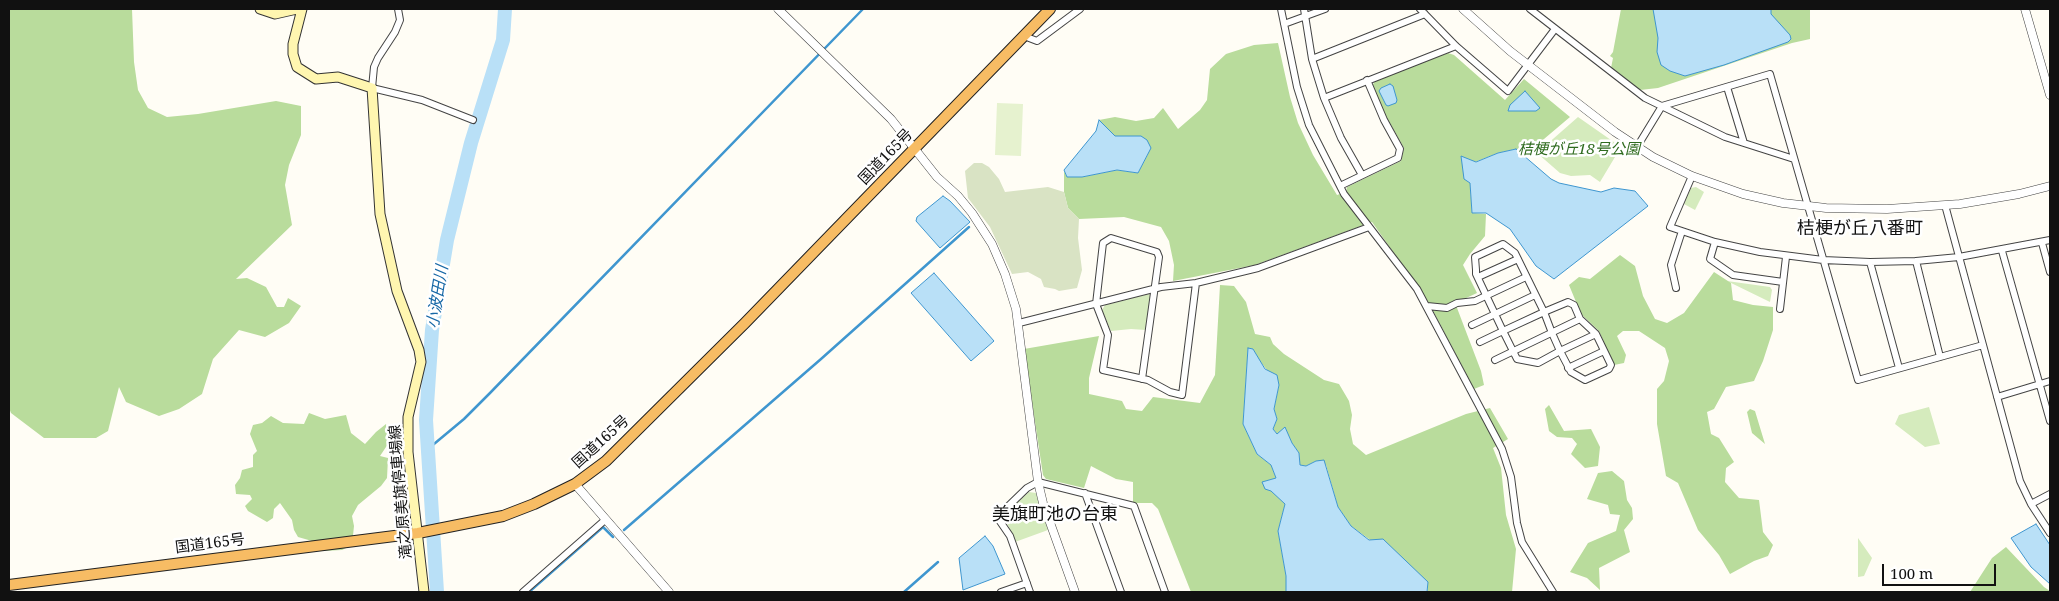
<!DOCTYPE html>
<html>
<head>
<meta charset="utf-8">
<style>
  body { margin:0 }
  #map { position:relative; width:2059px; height:601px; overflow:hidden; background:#fffdf5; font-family:"Noto Serif",serif }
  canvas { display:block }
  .frame { position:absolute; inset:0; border:10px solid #111; pointer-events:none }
  .scale { position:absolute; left:1882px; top:564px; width:114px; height:22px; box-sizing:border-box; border:2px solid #111; border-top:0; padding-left:6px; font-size:15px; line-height:18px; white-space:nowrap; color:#111; -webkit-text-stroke:4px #fff; paint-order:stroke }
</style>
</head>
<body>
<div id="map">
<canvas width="2059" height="601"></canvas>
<div class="frame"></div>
<div class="scale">100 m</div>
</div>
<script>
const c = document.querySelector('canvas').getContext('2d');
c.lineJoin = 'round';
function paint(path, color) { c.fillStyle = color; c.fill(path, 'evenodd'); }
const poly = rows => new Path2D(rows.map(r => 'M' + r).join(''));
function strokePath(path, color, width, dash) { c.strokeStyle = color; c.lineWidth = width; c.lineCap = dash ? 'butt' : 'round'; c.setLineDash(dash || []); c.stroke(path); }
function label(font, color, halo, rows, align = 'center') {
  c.font = font + ' "Noto Serif","Noto Sans JP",serif'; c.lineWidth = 5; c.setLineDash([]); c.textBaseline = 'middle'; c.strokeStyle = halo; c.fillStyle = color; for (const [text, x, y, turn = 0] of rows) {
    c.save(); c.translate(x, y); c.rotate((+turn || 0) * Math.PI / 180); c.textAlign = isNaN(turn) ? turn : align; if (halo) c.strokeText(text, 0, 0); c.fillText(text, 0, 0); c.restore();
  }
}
paint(poly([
  [1578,117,1621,147,1600,182,1590,175,1571,176,1560,173,1537,153],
  [1696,187,1704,192,1695,210,1684,204,1691,188],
  [1727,281,1770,287,1772,290,1770,302],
  [1149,294,1151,296,1146,330,1131,329,1111,331,1102,310,1105,305],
  [1929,407,1940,444,1925,447,1895,424,1899,415],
  [1029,492,1036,493,1048,530,1015,542,1005,518,1005,514],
  [1858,538,1872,558,1864,576,1858,577]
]), '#d5ebbd');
paint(poly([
  [9,9,132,9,134,62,138,90,148,108,167,117,198,114,276,101,301,106,301,135,289,165,285,185,292,225,236,279,247,278,266,287,277,307,284,307,288,298,301,306,289,323,265,337,239,330,213,359,202,394,179,409,159,416,126,402,119,387,108,431,96,438,44,438,11,413,9,408],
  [1621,9,1810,9,1810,39,1792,43,1658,88,1640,90,1611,68,1613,58,1610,56,1613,52],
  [1278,43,1290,97,1298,123,1313,155,1337,195,1346,192,1347,187,1401,161,1404,148,1382,109,1372,86,1375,81,1448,53,1454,55,1505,100,1524,79,1570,117,1531,150,1516,149,1498,153,1475,162,1461,157,1470,183,1472,213,1486,214,1485,236,1470,254,1463,265,1477,293,1464,299,1454,300,1481,371,1484,385,1474,389,1429,303,1372,222,1255,265,1173,281,1174,265,1169,241,1161,227,1124,217,1079,219,1068,208,1064,192,1064,171,1067,177,1082,177,1117,170,1138,173,1148,154,1122,137,1115,136,1099,120,1115,117,1136,121,1154,118,1163,108,1178,129,1200,110,1207,100,1210,69,1226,54,1254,45],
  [1620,255,1635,266,1643,296,1655,319,1667,323,1684,313,1714,272,1731,283,1733,300,1753,305,1773,307,1773,330,1763,361,1754,381,1726,387,1714,409,1707,412,1711,434,1719,438,1734,462,1726,468,1725,482,1739,498,1759,500,1763,532,1773,545,1768,556,1754,561,1730,574,1719,555,1698,530,1678,483,1666,476,1657,424,1657,389,1664,381,1669,361,1665,348,1639,331,1623,331,1617,336,1626,355,1624,363,1614,365,1599,331,1581,314,1569,285,1579,277,1590,279],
  [1220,285,1234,286,1246,302,1255,334,1270,337,1273,344,1284,354,1324,380,1339,384,1349,401,1352,415,1350,429,1353,444,1366,455,1466,414,1490,408,1508,439,1493,448,1501,468,1506,515,1516,549,1512,592,1427,592,1428,582,1351,526,1338,507,1326,465,1316,461,1306,466,1300,465,1299,453,1292,443,1285,428,1277,434,1273,429,1277,419,1274,409,1279,385,1259,360,1253,349,1248,349,1243,424,1257,454,1271,465,1276,478,1263,482,1285,504,1278,531,1286,576,1286,592,1191,592,1158,509,1152,503,1133,503,1133,482,1116,479,1091,466,1084,488,1046,479,1043,475,1024,349,1099,336,1089,378,1089,394,1122,401,1126,409,1142,411,1153,397,1200,403,1215,375],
  [1549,405,1564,431,1591,429,1600,447,1598,466,1585,468,1571,454,1577,444,1572,438,1557,437,1549,431,1545,409],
  [1750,409,1755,411,1765,444,1752,433,1747,412],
  [309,413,325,419,346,415,351,433,365,444,376,432,386,424,390,441,380,456,388,458,387,478,381,486,358,505,352,516,354,526,352,545,342,550,323,551,312,541,298,537,294,530,292,520,280,503,274,509,273,518,267,522,248,511,245,506,252,499,250,495,236,494,235,485,240,478,242,470,253,467,253,455,257,451,250,434,253,425,262,423,271,416,283,423,304,424],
  [1612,471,1624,481,1627,500,1632,508,1633,519,1624,530,1630,552,1599,568,1600,590,1587,578,1570,572,1588,543,1616,531,1620,515,1610,514,1608,505,1587,499,1598,473],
  [2006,547,2044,587,2050,591,2050,592,1970,592,1992,558]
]), '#b9dc9c');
paint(poly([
  [974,163,982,163,989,167,999,179,1005,192,1048,187,1064,192,1068,208,1079,219,1078,238,1082,270,1077,288,1059,291,1055,289,1044,287,1041,279,1028,272,1012,274,990,227,968,198,965,171]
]), '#d9e3c4');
paint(poly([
  [997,103,1023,104,1021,156,995,155]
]), '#e6f2cf');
const water = poly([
  [1653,9,1771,9,1771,14,1790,35,1791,39,1788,42,1724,65,1685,76,1670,71,1661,65,1657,52,1658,38,1653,9],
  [1390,84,1393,86,1397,100,1396,103,1388,106,1386,105,1379,91,1381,88,1390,84],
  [1525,91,1540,108,1536,111,1508,111,1510,105,1525,91],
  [1099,120,1115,136,1141,136,1147,140,1151,148,1138,173,1117,170,1082,177,1067,177,1064,170,1096,131,1099,120],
  [1516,149,1551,179,1559,183,1601,192,1614,188,1635,191,1648,206,1554,279,1536,266,1510,229,1486,213,1472,213,1470,183,1464,179,1461,156,1476,162,1498,153,1516,149],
  [943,196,950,201,970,222,940,248,916,221,917,217,943,196],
  [934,273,994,341,971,361,911,293,934,273],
  [1248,348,1253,349,1265,369,1277,375,1279,385,1274,409,1277,419,1273,429,1277,434,1285,427,1292,443,1299,453,1300,465,1306,466,1316,461,1324,460,1338,507,1351,526,1369,540,1383,539,1428,582,1427,592,1286,592,1286,576,1278,531,1285,504,1271,491,1265,489,1262,482,1276,478,1271,465,1257,454,1243,424,1248,348],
  [2036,524,2050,545,2050,584,2031,567,2011,538,2036,524],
  [985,536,993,546,1005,574,963,590,959,558,985,536]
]);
paint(water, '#b9e0f7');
strokePath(water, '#3f96cf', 1);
strokePath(poly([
  [428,449,464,419,490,393,863,9],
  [624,530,821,359,969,227],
  [529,592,603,527,613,537],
  [904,592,938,562]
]), '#3f96cf', 2.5);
strokePath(poly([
  [437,592,426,420,432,330,447,240,471,143,503,40,505,9]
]), '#b9e0f7', 14);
const minor = poly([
  [398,9,400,20,395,32,378,58,374,67,372,88,422,100,473,120],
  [1281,9,1297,87,1309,125,1344,194,1417,289,1502,449,1511,477,1517,523,1522,542,1553,592],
  [1304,9,1312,59,1324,98,1341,138,1362,175],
  [1420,9,1456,46,1508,91,1555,29],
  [1530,9,1645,98,1725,137,1794,159],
  [1284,24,1325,9],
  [1024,36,1037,41,1080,9],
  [1312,59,1425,14],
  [1727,87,1744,143],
  [1324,98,1456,46],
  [1637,147,1662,106,1770,74,1858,380,1983,345],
  [1692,176,1670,227,1715,242,1760,252,1823,260,1870,262,1916,261,1959,257,2050,240],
  [1340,186,1398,158,1400,149,1384,120,1367,80],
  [1945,205,2020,481,2031,504,2050,533],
  [1715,242,1710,259,1733,275,1783,282],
  [2042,243,2050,272],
  [2002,251,2050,421],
  [1916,261,1940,357],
  [1870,262,1899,368],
  [1478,277,1518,259],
  [1676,288,1671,265,1682,231],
  [1427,306,1447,308,1457,303,1475,301,1526,277],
  [1780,309,1786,257],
  [1019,323,1161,287,1196,283,1258,268,1369,227],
  [1472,325,1535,295],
  [1480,342,1503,331,1544,312,1568,302,1574,305,1580,319,1596,334,1611,365,1609,369,1585,380,1571,372,1560,351,1552,333,1544,312,1515,253,1503,244,1475,257,1476,270,1476,274,1503,331,1517,359,1538,363,1560,351,1596,334],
  [1495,360,1580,319],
  [1568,368,1604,351],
  [1142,379,1159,257,1157,252,1111,238,1103,243,1096,304,1108,335,1103,370,1148,380,1170,392,1182,395,1196,283],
  [1997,397,2050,381],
  [1085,493,1121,592],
  [2031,504,2050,494],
  [523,592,605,520],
  [1001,592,1027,583],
  [1030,592,1010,536,997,517,1027,488,1038,482,1134,506,1165,592]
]);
const tertiary = poly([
  [778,9,891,119,937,177,958,196,972,213,992,244,1005,274,1016,309,1038,482,1043,503,1075,592],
  [1463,9,1510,51,1615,132,1653,157,1692,176,1743,194,1783,203,1826,208,1887,209,1960,204,2019,194,2050,186],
  [2025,9,2050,95],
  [575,484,669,592]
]);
const secondary = poly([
  [260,9,275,14,297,9],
  [302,9,293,44,293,54,297,67,316,79,338,77,372,88,380,214,397,291,419,350,421,362,408,417,408,452,424,592]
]);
const trunk = poly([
  [9,585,418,533,503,516,534,504,575,484,606,461,745,323,1050,9]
]);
strokePath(minor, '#444', 8);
strokePath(tertiary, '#444', 9);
strokePath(secondary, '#333', 11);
strokePath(trunk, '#222', 12);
strokePath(minor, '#fff', 6);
strokePath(tertiary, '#fff', 8);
strokePath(secondary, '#fff6b0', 9);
strokePath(trunk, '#f7bc64', 10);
label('italic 15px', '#2f6b1f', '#fff', [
  ["桔梗が丘18号公園",1579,150]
]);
label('15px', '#111', '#fff', [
  ["国道165号",886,157,-46],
  ["国道165号",601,442,-42],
  ["滝之原美旗停車場線",401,492,-95],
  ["国道165号",210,544,-7]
]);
label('italic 16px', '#1768a6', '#fff', [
  ["小波田川",438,297,-81]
]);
label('18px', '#111', '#fff', [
  ["桔梗が丘八番町",1860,229],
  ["美旗町池の台東",1055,515]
]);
</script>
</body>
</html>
